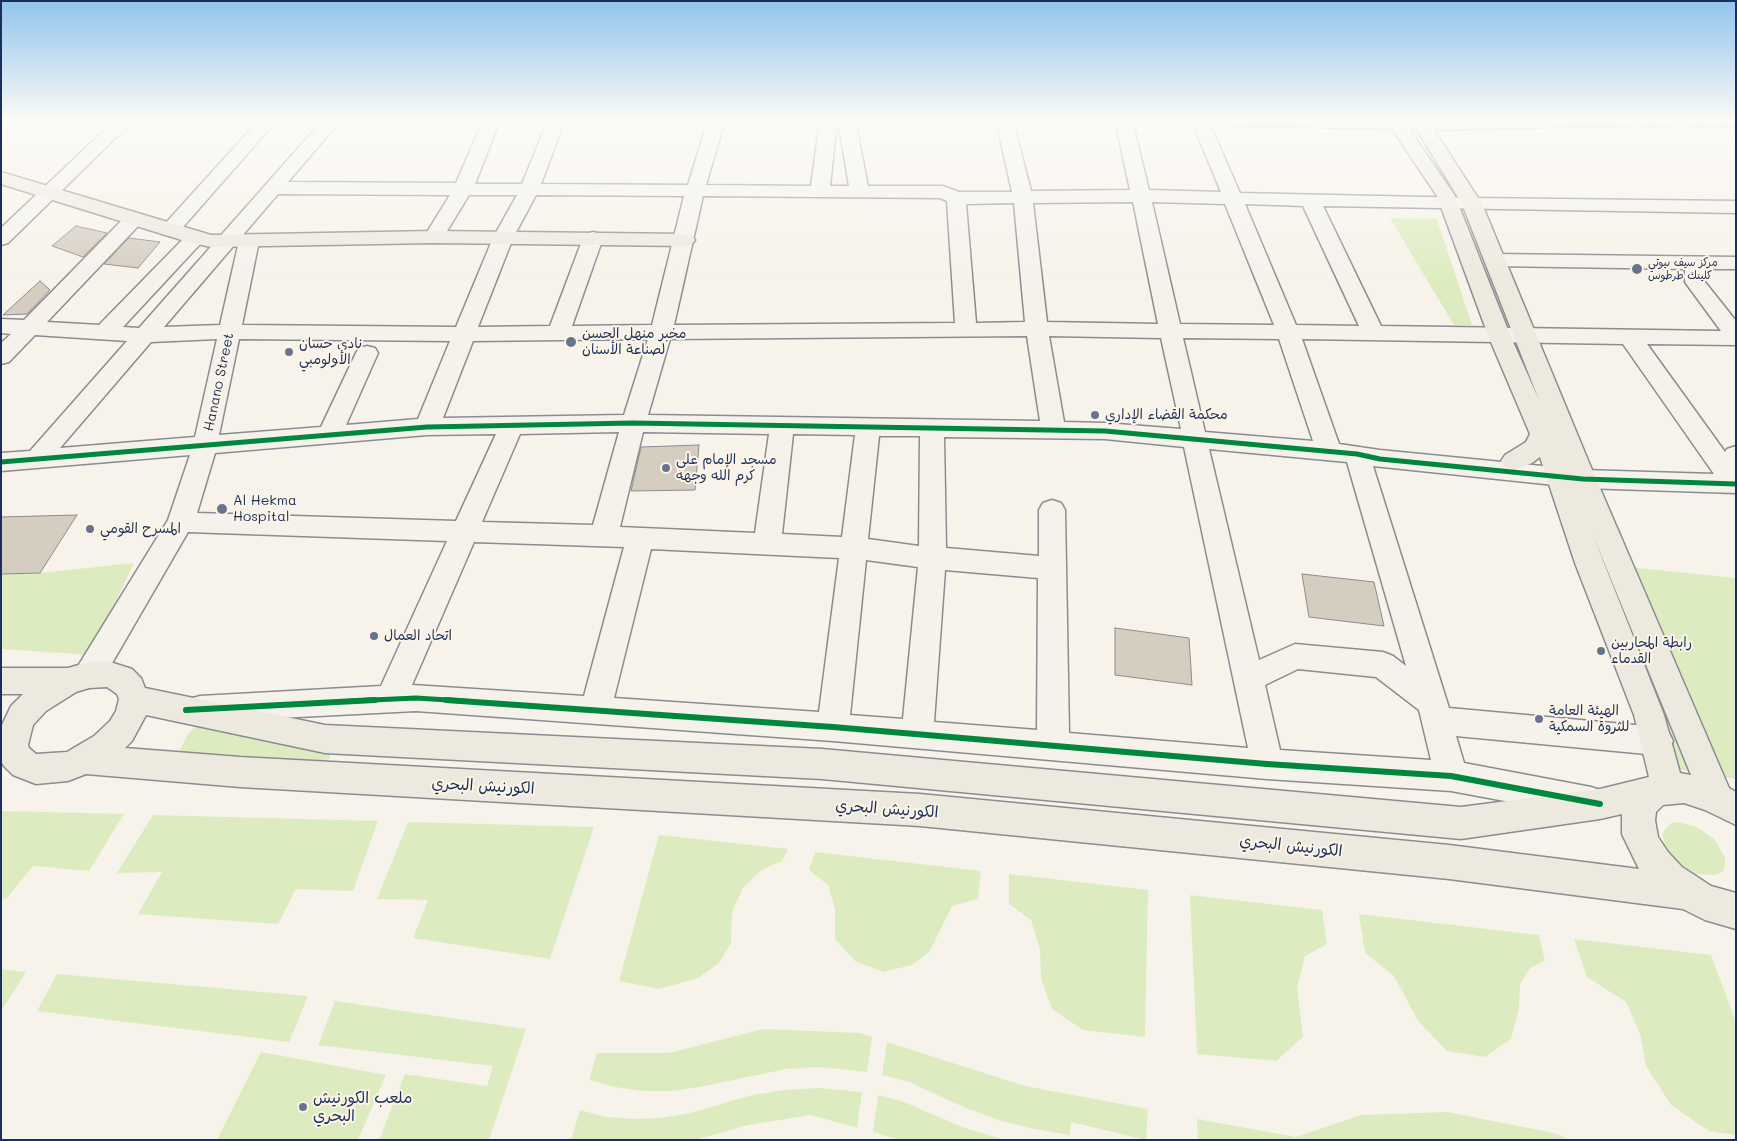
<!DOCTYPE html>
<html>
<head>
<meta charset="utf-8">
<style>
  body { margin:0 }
  #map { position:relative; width:1737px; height:1141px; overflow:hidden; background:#f7f3ea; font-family:Mali,sans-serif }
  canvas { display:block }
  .frame { position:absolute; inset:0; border:2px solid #1b2f5e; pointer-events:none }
</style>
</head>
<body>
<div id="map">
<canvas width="1737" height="1141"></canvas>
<div class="frame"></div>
</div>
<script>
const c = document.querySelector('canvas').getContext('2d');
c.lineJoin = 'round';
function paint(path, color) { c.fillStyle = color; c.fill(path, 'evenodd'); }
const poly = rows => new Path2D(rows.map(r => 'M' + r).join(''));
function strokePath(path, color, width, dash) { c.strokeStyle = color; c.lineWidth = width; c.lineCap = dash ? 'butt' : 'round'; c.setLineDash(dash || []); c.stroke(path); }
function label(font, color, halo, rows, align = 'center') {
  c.font = font + ' Mali,"Playpen Sans Arabic",sans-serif'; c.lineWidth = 4; c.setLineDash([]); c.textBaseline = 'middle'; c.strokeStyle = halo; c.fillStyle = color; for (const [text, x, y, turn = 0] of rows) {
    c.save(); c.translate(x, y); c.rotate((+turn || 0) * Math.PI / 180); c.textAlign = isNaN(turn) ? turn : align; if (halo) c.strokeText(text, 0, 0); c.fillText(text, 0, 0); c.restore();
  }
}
paint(poly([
  [1390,218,1437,219,1472,325,1454,325],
  [134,563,91,655,1,649,1,574,40,573],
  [1589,563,1736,578,1736,779,1664,767],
  [208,714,338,740,320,777,178,754,188,734],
  [1,811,124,814,89,871,33,866,6,899,1,899],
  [153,815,378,821,353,891,296,889,278,924,138,914,162,872,117,873],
  [408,822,594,827,550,959,413,938,428,900,377,899],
  [1677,822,1697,827,1715,840,1725,858,1725,866,1722,872,1715,875,1696,874,1676,861,1668,853,1662,835,1665,829,1670,824],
  [659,835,788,849,782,861,761,870,743,888,732,912,731,943,719,963,698,978,659,989,619,981],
  [815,852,981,871,978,899,952,906,930,951,912,965,883,972,855,961,835,939,835,909,828,885,809,870],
  [1009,874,1148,890,1145,1037,1083,1030,1052,1009,1041,979,1040,950,1031,920,1009,904],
  [1190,895,1322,910,1327,944,1305,956,1297,988,1303,1037,1276,1061,1197,1054],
  [1359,914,1539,935,1545,961,1530,968,1520,984,1519,1008,1511,1039,1485,1057,1447,1051,1418,1021,1394,976,1365,953],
  [1574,939,1711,955,1736,1022,1736,1135,1709,1131,1671,1105,1646,1066,1640,1034,1626,1002,1587,977],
  [1,969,26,972,3,1008,1,1008],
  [57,974,308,996,289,1042,37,1011],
  [335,1001,526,1029,489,1140,379,1140,405,1074,487,1086,493,1066,318,1045],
  [763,1029,860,1033,872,1037,867,1072,820,1067,786,1069,700,1087,672,1091,643,1091,615,1087,589,1080,597,1053,669,1053],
  [887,1042,1025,1086,1148,1109,1146,1140,1071,1122,1070,1135,1035,1129,1001,1121,968,1109,909,1082,882,1075],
  [261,1052,386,1075,358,1140,217,1140],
  [819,1088,862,1092,857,1128,811,1115,748,1125,695,1140,571,1140,580,1110,606,1117,634,1119,662,1118,690,1113,752,1095,785,1090],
  [878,1095,904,1102,962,1127,1005,1140,899,1140,873,1132],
  [1447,1112,1554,1133,1570,1140,1198,1140,1197,1119,1296,1137,1361,1115]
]), '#ddecc0');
const building = poly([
  [76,226,107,233,83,257,52,246,76,226],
  [129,238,160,242,138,268,104,264,129,238],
  [40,281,50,290,27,314,3,315,40,281],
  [699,445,695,490,631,491,641,447,699,445],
  [77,515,40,573,1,574,1,517,77,515],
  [1302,574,1374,582,1384,626,1309,617,1302,574],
  [1115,628,1189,638,1192,685,1115,675,1115,628]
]);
paint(building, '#d6cdc1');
strokePath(building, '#8a8c91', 1);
const minor = poly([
  [115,120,134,120,8,243,1,245,1,228,115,120],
  [259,120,277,120,177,234,170,236,163,234,160,230,163,226,259,120],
  [323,120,341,120,288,182,456,183,483,121,500,120,475,184,522,184,548,120,565,120,541,184,688,185,708,120,725,120,706,185,811,186,820,120,837,120,830,186,849,186,838,120,855,120,868,186,943,186,959,192,1012,192,996,120,1013,120,1031,191,1130,190,1115,120,1132,120,1149,190,1221,192,1191,120,1208,120,1240,193,1472,198,1736,201,1736,213,1323,206,1381,326,1721,331,1685,282,1685,269,1495,266,1488,264,1485,260,1488,256,1495,254,1736,257,1736,269,1705,269,1705,282,1736,321,1736,345,1647,344,1725,452,1727,449,1736,446,1736,493,1583,488,1373,466,1449,708,1657,727,1668,731,1673,741,1668,751,1657,755,1456,736,1464,763,1591,787,1603,791,1607,802,1603,813,1591,817,1451,791,1267,779,833,741,416,711,200,722,189,719,185,709,189,699,200,696,381,686,447,541,188,532,100,684,89,688,78,684,74,675,78,666,168,520,190,455,1,471,1,453,30,451,127,341,35,335,9,362,1,364,1,343,11,334,1,333,1,319,24,320,127,215,134,213,141,215,144,219,141,223,47,322,99,325,188,234,195,232,202,234,205,238,202,242,123,327,139,328,323,120],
  [278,194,450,195,424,237,427,241,434,243,441,241,469,195,517,195,493,238,456,327,242,325,259,241,256,237,249,235,242,237,239,241,220,325,164,327,278,194],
  [536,195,684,196,652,325,572,326,603,238,600,234,593,232,586,234,583,238,550,326,478,327,513,238,536,195],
  [703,196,940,198,947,201,955,323,674,325,703,196],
  [1133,202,1158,324,1047,322,1033,203,1133,202],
  [1152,202,1225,204,1274,325,1180,324,1152,202],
  [1014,203,1025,322,976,323,966,204,1014,203],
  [1245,204,1303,206,1359,326,1296,325,1245,204],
  [1027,336,1040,421,648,415,670,339,1027,336],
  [1049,336,1161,338,1181,429,1105,423,1064,422,1049,336],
  [1183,338,1279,339,1313,441,1205,432,1183,338],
  [217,339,195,437,60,448,151,342,217,339],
  [239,339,450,341,418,419,346,425,378,353,375,348,367,346,359,348,356,353,321,427,219,435,239,339],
  [648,339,624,415,443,418,473,341,648,339],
  [1302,339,1623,344,1714,474,1583,470,1380,450,1339,444,1302,339],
  [619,432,593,525,482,522,520,434,619,432],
  [643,432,769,434,755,533,620,527,643,432],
  [496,434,456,521,197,513,215,453,427,435,496,434],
  [793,434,855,435,842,537,782,534,793,434],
  [879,436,920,436,919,546,868,539,879,436],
  [944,437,1105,439,1184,447,1248,748,1069,733,1065,510,1061,503,1052,500,1043,503,1039,510,1039,556,946,548,944,437],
  [1209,449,1347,462,1406,666,1393,656,1383,652,1295,644,1259,660,1209,449],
  [474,542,624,547,584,696,412,685,474,542],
  [651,549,839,558,819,712,614,698,651,549],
  [866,560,918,567,903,719,850,715,866,560],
  [945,570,1038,578,1037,730,934,722,945,570],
  [1298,669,1376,677,1419,710,1431,760,1280,750,1265,685,1298,669]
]);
const major = poly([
  [445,120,518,120,515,124,509,125,454,125,448,124,445,120],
  [864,120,1181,120,1178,124,1172,125,873,125,867,124,864,120],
  [1201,120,1736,120,1736,126,1651,125,1434,130,1482,204,1590,465,1729,788,1736,792,1736,825,1705,810,1684,803,1663,805,1656,812,1655,820,1658,837,1668,852,1682,867,1711,886,1736,893,1736,929,1705,920,1683,909,1449,879,920,826,240,787,86,774,68,781,36,784,13,775,4,766,1,761,1,727,11,706,23,694,1,694,1,668,68,668,89,662,107,661,132,669,141,678,145,688,325,725,822,749,1461,807,1600,789,1649,777,1634,715,1575,563,1540,457,1532,463,1514,470,1505,467,1501,461,1505,455,1526,442,1530,434,1488,335,1437,196,1392,129,1210,125,1204,124,1201,120],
  [1410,130,1417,130,1462,204,1539,400,1510,335,1455,196,1410,130],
  [1591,530,1691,775,1680,773,1664,715,1591,530],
  [107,687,117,694,119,699,116,711,110,721,94,736,67,752,36,754,29,748,28,745,33,725,46,711,76,692,89,688,107,687],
  [146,715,325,753,822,779,1461,839,1600,819,1622,814,1622,834,1639,869,1449,845,920,794,240,757,125,748,132,741,146,715],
  [1,172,211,235,434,231,685,234,692,236,695,240,692,244,685,246,434,243,211,247,188,242,1,184,1,172]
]);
strokePath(minor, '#8a8c91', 3);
strokePath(major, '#8a8c91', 3);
paint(minor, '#f5f2ec');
paint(major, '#eee9df');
strokePath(poly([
  [1,462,427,427,633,423,1105,431,1357,454,1380,459,1583,479,1736,484],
  [351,701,416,698,464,701]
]), '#00873e', 5);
strokePath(poly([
  [446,700,833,727,1267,764,1451,776,1600,804],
  [186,710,375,700]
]), '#00873e', 6);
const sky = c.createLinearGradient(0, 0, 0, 280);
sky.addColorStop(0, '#92c4ec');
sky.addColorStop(0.43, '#fbfaf6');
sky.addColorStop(1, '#fbfaf600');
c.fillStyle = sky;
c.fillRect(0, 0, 1737, 280);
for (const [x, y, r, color] of [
  [1637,269,6,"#68748f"],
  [571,342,6,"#68748f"],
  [289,352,5,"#68748f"],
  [1095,415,5,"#68748f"],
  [666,468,5,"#68748f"],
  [222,509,6,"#68748f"],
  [90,529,5,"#68748f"],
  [374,636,5,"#68748f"],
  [1601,651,5,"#68748f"],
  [1539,719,5,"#68748f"],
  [303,1107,5,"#68748f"]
]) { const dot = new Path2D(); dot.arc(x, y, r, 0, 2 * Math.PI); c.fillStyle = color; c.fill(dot); strokePath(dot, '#fcf5e5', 2); }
label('11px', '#1b2f5e', '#fcf5e5', [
  ["مركز سيف بيوتي",1648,263],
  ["كلينك طرطوس",1648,276]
], 'left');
label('14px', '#1b2f5e', '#fcf5e5', [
  ["مخبر منهل الحسن",582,334],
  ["لصناعة الأسنان",582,350],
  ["نادي حسان",299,344],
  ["الأولومبي",299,360],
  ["محكمة القضاء الإداري",1105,415],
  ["مسجد الإمام علي",676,460],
  ["كرم الله وجهه",676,476],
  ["Al Hekma",233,501],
  ["Hospital",233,517],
  ["المسرح القومي",100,529],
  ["اتحاد العمال",384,636],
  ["رابطة المحاربين",1611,643],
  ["القدماء",1611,659],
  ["الهيئة العامة",1549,711],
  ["للثروة السمكية",1549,727]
], 'left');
label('14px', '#1b2f5e', '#fcf5e5', [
  ["Hanano Street",219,382,-78]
]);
label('16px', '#1b2f5e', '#fcf5e5', [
  ["الكورنيش البحري",483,786,3],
  ["الكورنيش البحري",887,809,4],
  ["الكورنيش البحري",1291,846,6]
]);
label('16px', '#1b2f5e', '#fcf5e5', [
  ["ملعب الكورنيش",313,1098],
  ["البحري",313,1116]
], 'left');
</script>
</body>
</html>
